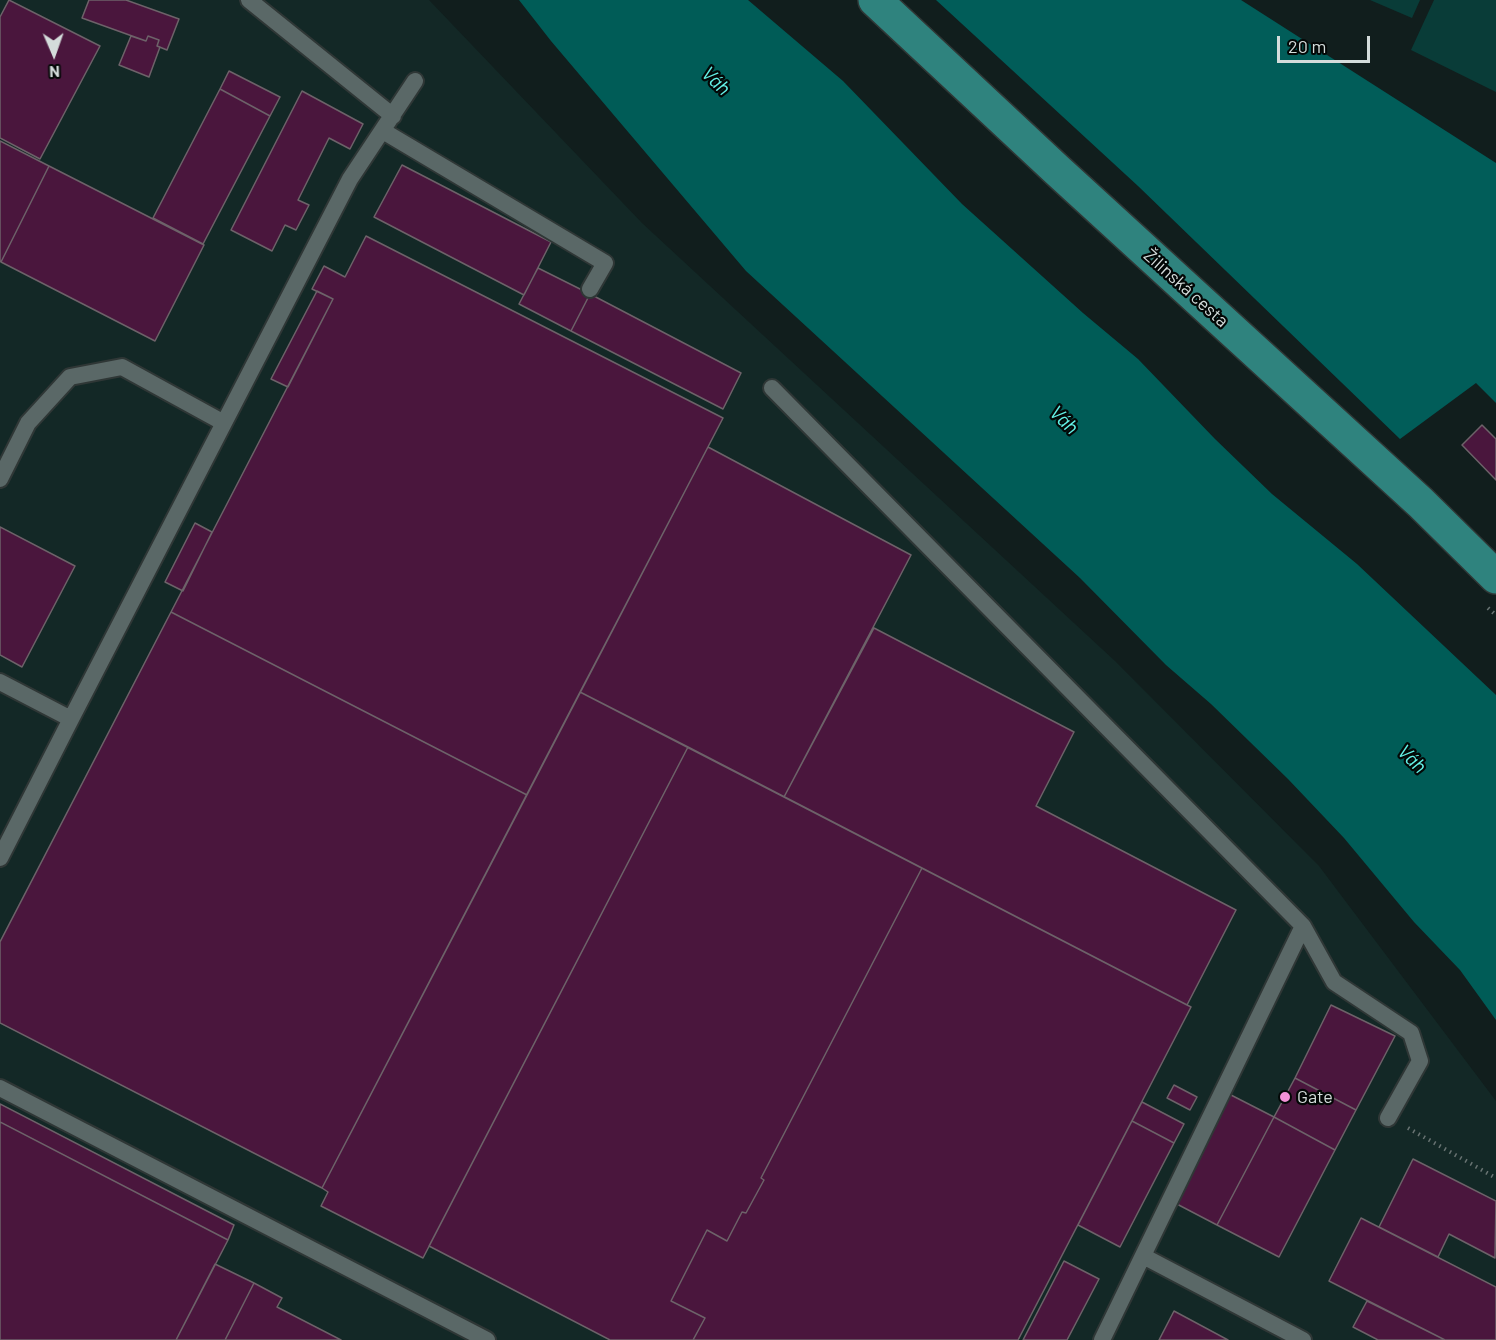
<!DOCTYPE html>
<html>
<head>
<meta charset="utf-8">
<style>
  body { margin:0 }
  #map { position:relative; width:1496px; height:1340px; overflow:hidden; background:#111e1d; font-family:Barlow,sans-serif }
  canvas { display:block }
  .north { position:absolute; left:24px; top:24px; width:60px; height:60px; -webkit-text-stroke:4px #030706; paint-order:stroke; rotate:178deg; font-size:16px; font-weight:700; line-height:24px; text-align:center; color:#d4dcdb }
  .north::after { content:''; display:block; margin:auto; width:21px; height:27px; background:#d4dcdb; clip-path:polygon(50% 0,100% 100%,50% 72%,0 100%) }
  .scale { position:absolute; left:1277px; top:36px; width:93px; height:27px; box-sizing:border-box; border:3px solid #d4dcdb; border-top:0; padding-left:8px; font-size:18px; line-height:21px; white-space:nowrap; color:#d4dcdb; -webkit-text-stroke:4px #030706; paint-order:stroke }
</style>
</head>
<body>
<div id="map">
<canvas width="1496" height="1340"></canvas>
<div class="north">N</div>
<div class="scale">20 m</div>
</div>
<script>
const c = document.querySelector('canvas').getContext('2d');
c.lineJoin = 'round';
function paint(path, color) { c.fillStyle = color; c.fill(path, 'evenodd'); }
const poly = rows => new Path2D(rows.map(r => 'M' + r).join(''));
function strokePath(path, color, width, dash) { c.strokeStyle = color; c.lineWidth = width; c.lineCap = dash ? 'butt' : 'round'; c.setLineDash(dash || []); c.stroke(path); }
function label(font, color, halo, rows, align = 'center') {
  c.font = font + ' Barlow,sans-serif'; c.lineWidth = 4.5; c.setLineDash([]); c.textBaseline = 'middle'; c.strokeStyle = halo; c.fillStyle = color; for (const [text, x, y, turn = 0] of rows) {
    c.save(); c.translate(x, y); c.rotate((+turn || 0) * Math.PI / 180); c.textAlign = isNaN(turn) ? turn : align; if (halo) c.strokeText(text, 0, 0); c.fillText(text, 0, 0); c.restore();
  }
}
paint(poly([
  [0,0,429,0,642,223,1115,661,1319,866,1496,1101,1496,1340,0,1340]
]), '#132826');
paint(poly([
  [1370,0,1420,0,1412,18],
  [1434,0,1496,0,1496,92,1411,50]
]), '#093c38');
paint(poly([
  [936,0,1241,0,1496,163,1496,403,1476,383,1400,439,1138,186]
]), '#015d59');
paint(poly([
  [519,0,748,0,843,81,962,204,1083,313,1138,359,1215,439,1272,494,1357,564,1496,695,1496,1020,1460,970,1414,922,1344,838,1288,779,1211,704,1166,665,1080,578,746,271,551,41]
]), '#005c57');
const building = poly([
  [9,0,100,46,40,159,0,138,0,17,9,0],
  [89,0,126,0,179,19,167,50,157,46,159,40,148,36,146,41,82,18,89,0],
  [131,36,146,41,148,36,159,40,157,46,160,47,149,77,119,65,131,36],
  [229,71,280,97,270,116,220,89,229,71],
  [220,89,270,116,203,244,153,218,220,89],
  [302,91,363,124,350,149,329,138,298,200,309,205,296,230,285,225,272,251,231,230,302,91],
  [0,141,49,166,1,262,0,261,0,141],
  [402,165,551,242,524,295,374,217,402,165],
  [49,166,204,245,155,341,1,262,49,166],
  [366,236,723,418,527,795,171,612,333,299,312,289,324,266,345,277,366,236],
  [538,268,590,294,571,331,519,304,538,268],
  [317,291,333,299,288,387,271,379,317,291],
  [590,294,741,373,723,409,571,331,590,294],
  [1482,425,1496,439,1496,480,1462,445,1482,425],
  [708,447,911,555,784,797,580,692,708,447],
  [195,523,212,532,183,591,165,582,195,523],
  [0,527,75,566,22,667,0,655,0,527],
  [171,612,527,795,322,1188,0,1023,0,942,171,612],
  [874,628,1074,732,1036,806,1236,910,1187,1005,784,797,874,628],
  [580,692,688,747,423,1258,321,1206,328,1192,322,1188,580,692],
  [688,747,922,868,761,1178,764,1180,746,1213,742,1212,727,1241,707,1230,671,1301,705,1318,693,1340,610,1340,429,1246,688,747],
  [922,868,1191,1007,1018,1340,693,1340,705,1318,671,1301,707,1230,727,1241,742,1212,746,1213,764,1180,761,1178,922,868],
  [1331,1005,1395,1036,1356,1110,1295,1078,1331,1005],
  [1295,1078,1356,1110,1335,1150,1274,1117,1295,1078],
  [1174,1085,1197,1097,1190,1110,1167,1098,1174,1085],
  [1229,1094,1274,1117,1217,1225,1173,1202,1229,1094],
  [1142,1102,1184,1124,1174,1143,1132,1121,1142,1102],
  [0,1104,234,1225,228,1240,0,1122,0,1104],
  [1274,1117,1335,1150,1279,1257,1217,1225,1274,1117],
  [1132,1121,1174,1143,1120,1247,1078,1225,1132,1121],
  [0,1122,228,1240,176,1340,0,1340,0,1122],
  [1413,1159,1496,1201,1495,1258,1449,1234,1438,1257,1379,1227,1413,1159],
  [1361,1218,1496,1287,1496,1340,1445,1340,1329,1281,1361,1218],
  [1064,1261,1099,1279,1067,1340,1023,1340,1064,1261],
  [215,1264,254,1283,225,1340,176,1340,215,1264],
  [254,1283,282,1298,277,1307,341,1340,225,1340,254,1283],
  [1367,1301,1445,1340,1378,1340,1353,1327,1367,1301],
  [1174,1311,1228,1340,1159,1340,1174,1311]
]);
paint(building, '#4a163d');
strokePath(building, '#6d6269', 1.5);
const service = poly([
  [249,0,393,116],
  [383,131,605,263,590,289],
  [772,388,1303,926],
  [0,479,28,423,70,377,122,367,224,423],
  [0,682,71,719,350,179,415,81],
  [0,858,71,719],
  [0,1088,487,1340],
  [1143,1256,1303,1340],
  [1102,1340,1303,926,1334,982,1411,1033,1420,1061,1388,1118]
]);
const primary = poly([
  [875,0,1057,170,1421,503,1496,577]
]);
strokePath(service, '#2f3736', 20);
strokePath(primary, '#2f3736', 36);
strokePath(poly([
  [1488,608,1496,615],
  [1408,1128,1496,1178]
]), '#687372', 4, [1.5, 4.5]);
strokePath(service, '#5a6867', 16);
strokePath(primary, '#2f837e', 33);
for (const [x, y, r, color] of [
  [1285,1097,6,"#f291d6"]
]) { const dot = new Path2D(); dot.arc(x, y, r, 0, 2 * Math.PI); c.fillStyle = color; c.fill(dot); strokePath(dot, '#030706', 2); }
label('18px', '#d4dcdb', '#030706', [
  ["Žilinská cesta",1186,288,42]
]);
label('18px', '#d4dcdb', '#030706', [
  ["Gate",1297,1097]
], 'left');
label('italic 20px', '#64f3e9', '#030706', [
  ["Váh",716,81,44],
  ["Váh",1064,420,44],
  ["Váh",1412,759,44]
]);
</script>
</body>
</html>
